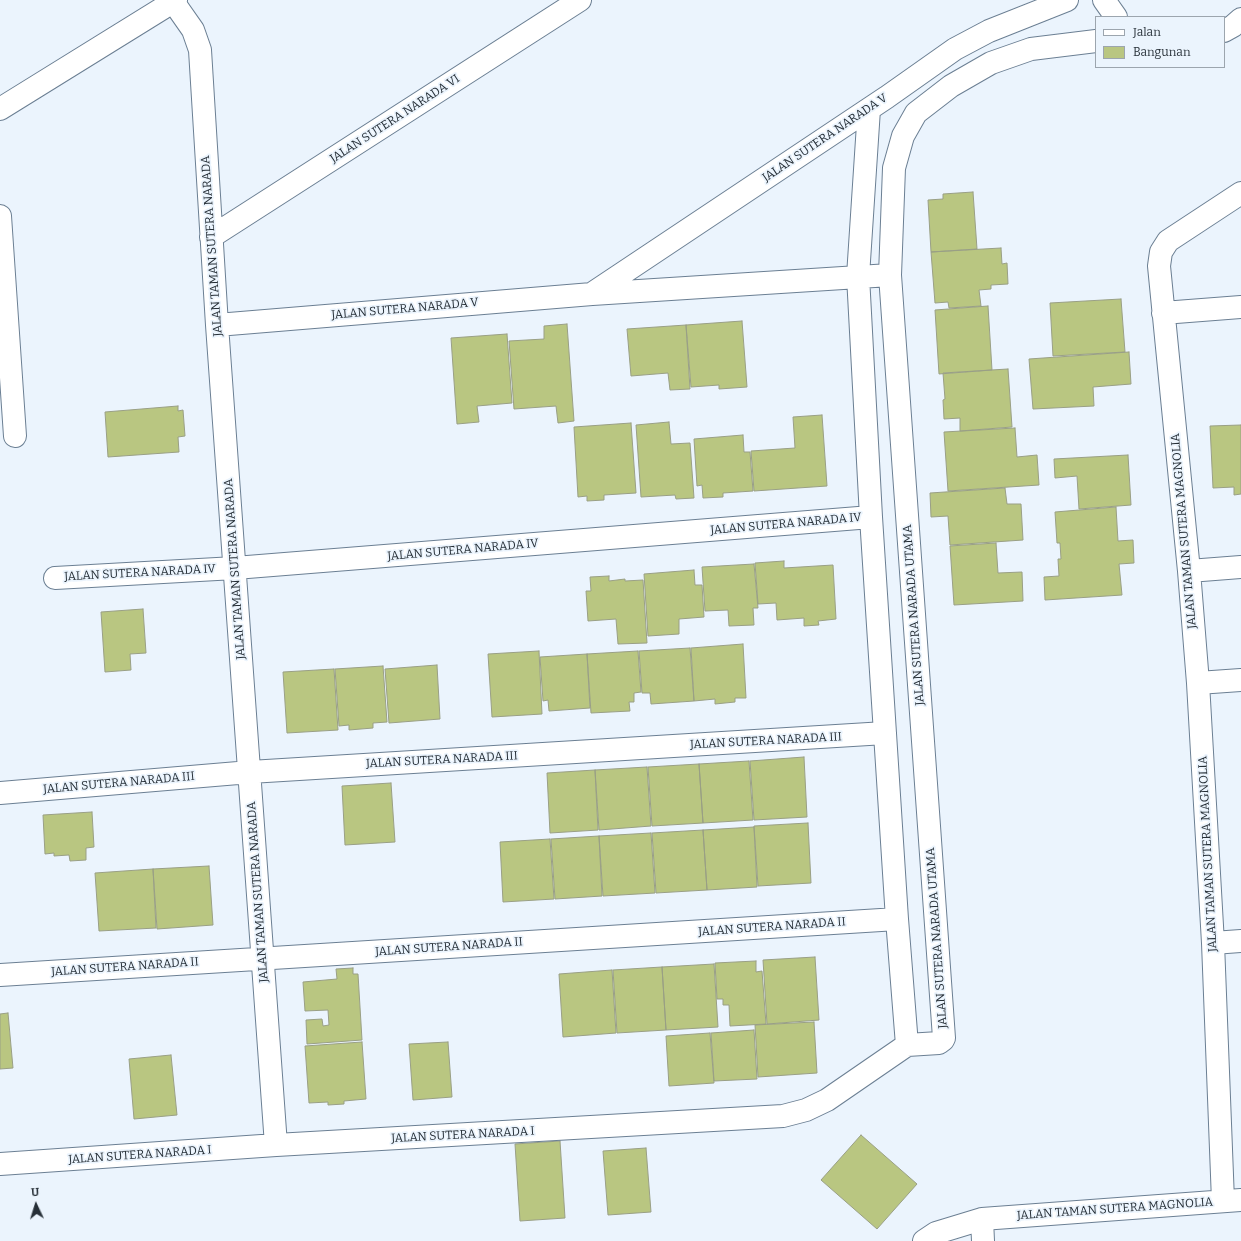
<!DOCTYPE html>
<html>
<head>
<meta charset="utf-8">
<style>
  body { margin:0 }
  #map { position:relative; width:1241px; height:1241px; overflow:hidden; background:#ebf4fd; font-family:Bitter,serif }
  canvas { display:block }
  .legend { position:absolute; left:1095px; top:16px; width:130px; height:52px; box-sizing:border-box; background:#ebf4fd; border:1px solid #9ca5ae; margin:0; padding:5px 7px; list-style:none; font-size:12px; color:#262f37 }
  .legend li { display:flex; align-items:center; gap:8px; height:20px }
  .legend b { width:20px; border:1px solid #9ca5ae }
  .north { position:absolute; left:16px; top:1185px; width:40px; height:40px; -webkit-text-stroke:3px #ebf4fd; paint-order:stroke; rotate:356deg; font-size:11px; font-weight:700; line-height:16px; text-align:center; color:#262f37 }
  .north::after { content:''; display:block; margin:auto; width:14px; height:18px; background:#262f37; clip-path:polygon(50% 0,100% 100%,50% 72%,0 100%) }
</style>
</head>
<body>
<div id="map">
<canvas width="1241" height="1241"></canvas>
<ul class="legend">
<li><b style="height:5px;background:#fff"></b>Jalan</li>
<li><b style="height:11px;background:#b9c681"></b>Bangunan</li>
</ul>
<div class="north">U</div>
</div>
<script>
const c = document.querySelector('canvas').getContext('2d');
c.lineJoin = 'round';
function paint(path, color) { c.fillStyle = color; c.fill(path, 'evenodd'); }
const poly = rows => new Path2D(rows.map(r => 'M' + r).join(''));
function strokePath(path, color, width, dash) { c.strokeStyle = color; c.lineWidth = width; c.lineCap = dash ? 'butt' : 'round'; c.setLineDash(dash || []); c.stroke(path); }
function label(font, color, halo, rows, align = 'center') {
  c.font = font + ' Bitter,serif'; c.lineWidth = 3.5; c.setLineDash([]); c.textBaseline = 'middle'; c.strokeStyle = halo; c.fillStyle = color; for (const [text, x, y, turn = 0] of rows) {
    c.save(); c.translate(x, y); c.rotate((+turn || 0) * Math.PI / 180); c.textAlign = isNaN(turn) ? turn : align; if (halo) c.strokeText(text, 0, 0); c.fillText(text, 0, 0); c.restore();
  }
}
const building = poly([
  [973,192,977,249,931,252,928,200,943,199,943,194,973,192],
  [1001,248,1002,264,1007,263,1008,284,991,285,991,289,979,290,981,306,949,308,948,302,935,303,931,252,1001,248],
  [1121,299,1125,352,1053,356,1050,303,1121,299],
  [988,306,992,370,939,374,935,310,988,306],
  [742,321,747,387,719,389,719,385,691,387,686,325,742,321],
  [567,324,574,421,558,423,556,406,514,409,509,341,544,339,544,326,567,324],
  [686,325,690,389,670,390,668,373,631,376,627,329,686,325],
  [507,334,512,403,477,406,479,422,457,424,451,338,507,334],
  [1129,352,1131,384,1093,387,1094,406,1033,409,1029,359,1129,352],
  [1008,369,1012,427,960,431,960,418,944,419,943,400,945,399,943,373,1008,369],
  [178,406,178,411,183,410,185,436,178,437,179,452,108,457,105,412,178,406],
  [822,415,827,486,754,491,751,451,795,448,793,417,822,415],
  [669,422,671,444,690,443,694,498,676,499,675,495,641,497,636,425,669,422],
  [631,423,636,493,604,495,604,500,587,501,587,496,578,497,574,427,631,423],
  [1241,425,1241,494,1234,495,1234,487,1213,488,1210,426,1241,425],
  [1015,428,1017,457,1037,455,1039,485,948,491,944,432,1015,428],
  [743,435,744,452,750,452,753,491,723,493,723,497,703,498,702,485,697,486,694,439,743,435],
  [1128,455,1131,505,1079,509,1077,476,1055,478,1054,459,1128,455],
  [1005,488,1007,504,1021,504,1023,540,950,545,948,516,931,517,930,493,1005,488],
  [1116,507,1118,541,1133,540,1134,563,1119,564,1122,595,1045,600,1044,577,1059,576,1058,559,1061,559,1060,543,1057,543,1055,512,1116,507],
  [996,543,998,573,1022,572,1023,601,954,605,950,546,996,543],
  [784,561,784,568,833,565,836,619,818,621,819,625,804,626,804,618,777,620,776,603,758,604,755,563,784,561],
  [754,564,758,608,753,608,754,625,729,626,728,610,705,611,702,567,754,564],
  [694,570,695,585,702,585,704,617,679,619,679,634,648,636,644,574,694,570],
  [609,576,609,581,625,579,625,581,643,580,647,643,618,644,616,619,588,621,586,591,591,591,590,577,609,576],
  [143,609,146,653,130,654,131,670,105,672,101,612,143,609],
  [743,644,746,698,735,698,735,702,715,704,715,699,694,701,691,648,743,644],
  [690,648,694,701,651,704,650,693,642,693,639,651,690,648],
  [539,651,542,714,492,717,488,654,539,651],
  [638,651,641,692,634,693,634,702,629,702,630,711,591,713,587,654,638,651],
  [587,654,590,708,549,711,548,700,543,701,540,657,587,654],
  [437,665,440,719,389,723,385,669,437,665],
  [383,666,387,722,373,723,373,728,349,730,349,725,339,726,335,669,383,666],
  [334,669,338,730,287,733,283,672,334,669],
  [804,757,807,817,754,820,750,761,804,757],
  [749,761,753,820,703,823,699,764,749,761],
  [699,764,703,823,652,826,648,767,699,764],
  [647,767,651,826,599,830,595,770,647,767],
  [595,770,598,830,550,833,547,773,595,770],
  [391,783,395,842,345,845,342,786,391,783],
  [92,812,94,847,86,848,86,860,70,861,69,855,54,856,54,853,45,854,43,815,92,812],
  [808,823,811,883,758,886,754,826,808,823],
  [754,827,757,887,707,890,703,830,754,827],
  [703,830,707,890,656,893,652,833,703,830],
  [651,833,655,893,603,896,599,836,651,833],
  [599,836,602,896,555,899,551,839,599,836],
  [550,839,554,899,503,902,500,842,550,839],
  [209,866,213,925,157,929,153,869,209,866],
  [153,869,156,928,99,931,95,873,153,869],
  [815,957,819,1020,767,1024,763,960,815,957],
  [756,961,756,972,762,971,766,1024,730,1026,729,1005,723,1005,723,999,717,999,715,963,756,961],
  [714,964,718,1027,666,1030,662,967,714,964],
  [662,967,666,1030,617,1033,613,970,662,967],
  [353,968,353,974,358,974,362,1040,307,1044,306,1020,322,1019,323,1026,329,1025,328,1010,305,1011,303,982,337,979,336,969,353,968],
  [612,970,616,1033,563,1037,559,974,612,970],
  [8,1013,13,1068,0,1069,0,1014,8,1013],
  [814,1022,817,1073,758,1077,755,1025,814,1022],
  [754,1030,757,1079,714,1081,711,1033,754,1030],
  [710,1033,714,1083,669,1086,666,1036,710,1033],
  [362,1042,366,1099,344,1101,344,1104,328,1105,328,1102,309,1103,305,1046,362,1042],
  [448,1042,452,1097,413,1100,409,1044,448,1042],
  [171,1055,177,1115,134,1119,129,1059,171,1055],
  [861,1135,917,1184,877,1229,821,1180,861,1135],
  [560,1141,565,1218,520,1221,515,1144,560,1141],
  [646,1148,651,1212,608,1215,603,1151,646,1148]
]);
paint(building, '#b9c681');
strokePath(building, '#999f85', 1);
const minor = poly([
  [172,0,193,30,200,50,217,325,276,1145],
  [1104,0,1116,17],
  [1224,31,1233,26,1241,19],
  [0,109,176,0],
  [869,109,858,276,871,517,897,919,907,1045,939,1043,943,1040,944,1038,890,275,894,168,903,136,916,113,951,86,991,63,1031,49,1096,41],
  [0,216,15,436],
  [211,237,580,0],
  [593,293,887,97,955,49,989,31,1067,0],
  [1163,313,1241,307],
  [217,325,592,294,890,275],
  [1189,571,1241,567],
  [55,578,235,568,871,517],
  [1198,683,1241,680],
  [0,793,250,772,885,733],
  [1213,943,1241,941],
  [0,975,897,919],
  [0,1164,276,1145,783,1116,806,1110,827,1100,907,1045],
  [1223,1201,1213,943,1198,683,1189,571,1159,266,1161,252,1168,241,1241,193],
  [982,1219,983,1241],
  [924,1241,936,1233,982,1219,1241,1200]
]);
strokePath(minor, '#6b7f93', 24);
strokePath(minor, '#fff', 22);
label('12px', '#262f37', '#ebf4fd', [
  ["JALAN SUTERA NARADA VI",395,119,-33],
  ["JALAN SUTERA NARADA V",825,138,-34],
  ["JALAN TAMAN SUTERA NARADA",212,246,-94],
  ["JALAN SUTERA NARADA V",405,309,-5],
  ["JALAN SUTERA NARADA IV",786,524,-5],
  ["JALAN TAMAN SUTERA MAGNOLIA",1184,531,-95],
  ["JALAN SUTERA NARADA IV",463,550,-5],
  ["JALAN TAMAN SUTERA NARADA",235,569,-94],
  ["JALAN SUTERA NARADA IV",140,573,-3],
  ["JALAN SUTERA NARADA UTAMA",914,615,-94],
  ["JALAN SUTERA NARADA III",766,741,-3],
  ["JALAN SUTERA NARADA III",442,760,-3],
  ["JALAN SUTERA NARADA III",119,783,-5],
  ["JALAN TAMAN SUTERA MAGNOLIA",1208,854,-93],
  ["JALAN TAMAN SUTERA NARADA",258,892,-94],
  ["JALAN SUTERA NARADA II",772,927,-4],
  ["JALAN SUTERA NARADA UTAMA",937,938,-94],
  ["JALAN SUTERA NARADA II",449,947,-4],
  ["JALAN SUTERA NARADA II",125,967,-4],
  ["JALAN SUTERA NARADA I",463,1135,-3],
  ["JALAN SUTERA NARADA I",140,1155,-4],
  ["JALAN TAMAN SUTERA MAGNOLIA",1115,1209,-4]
]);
</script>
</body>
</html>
